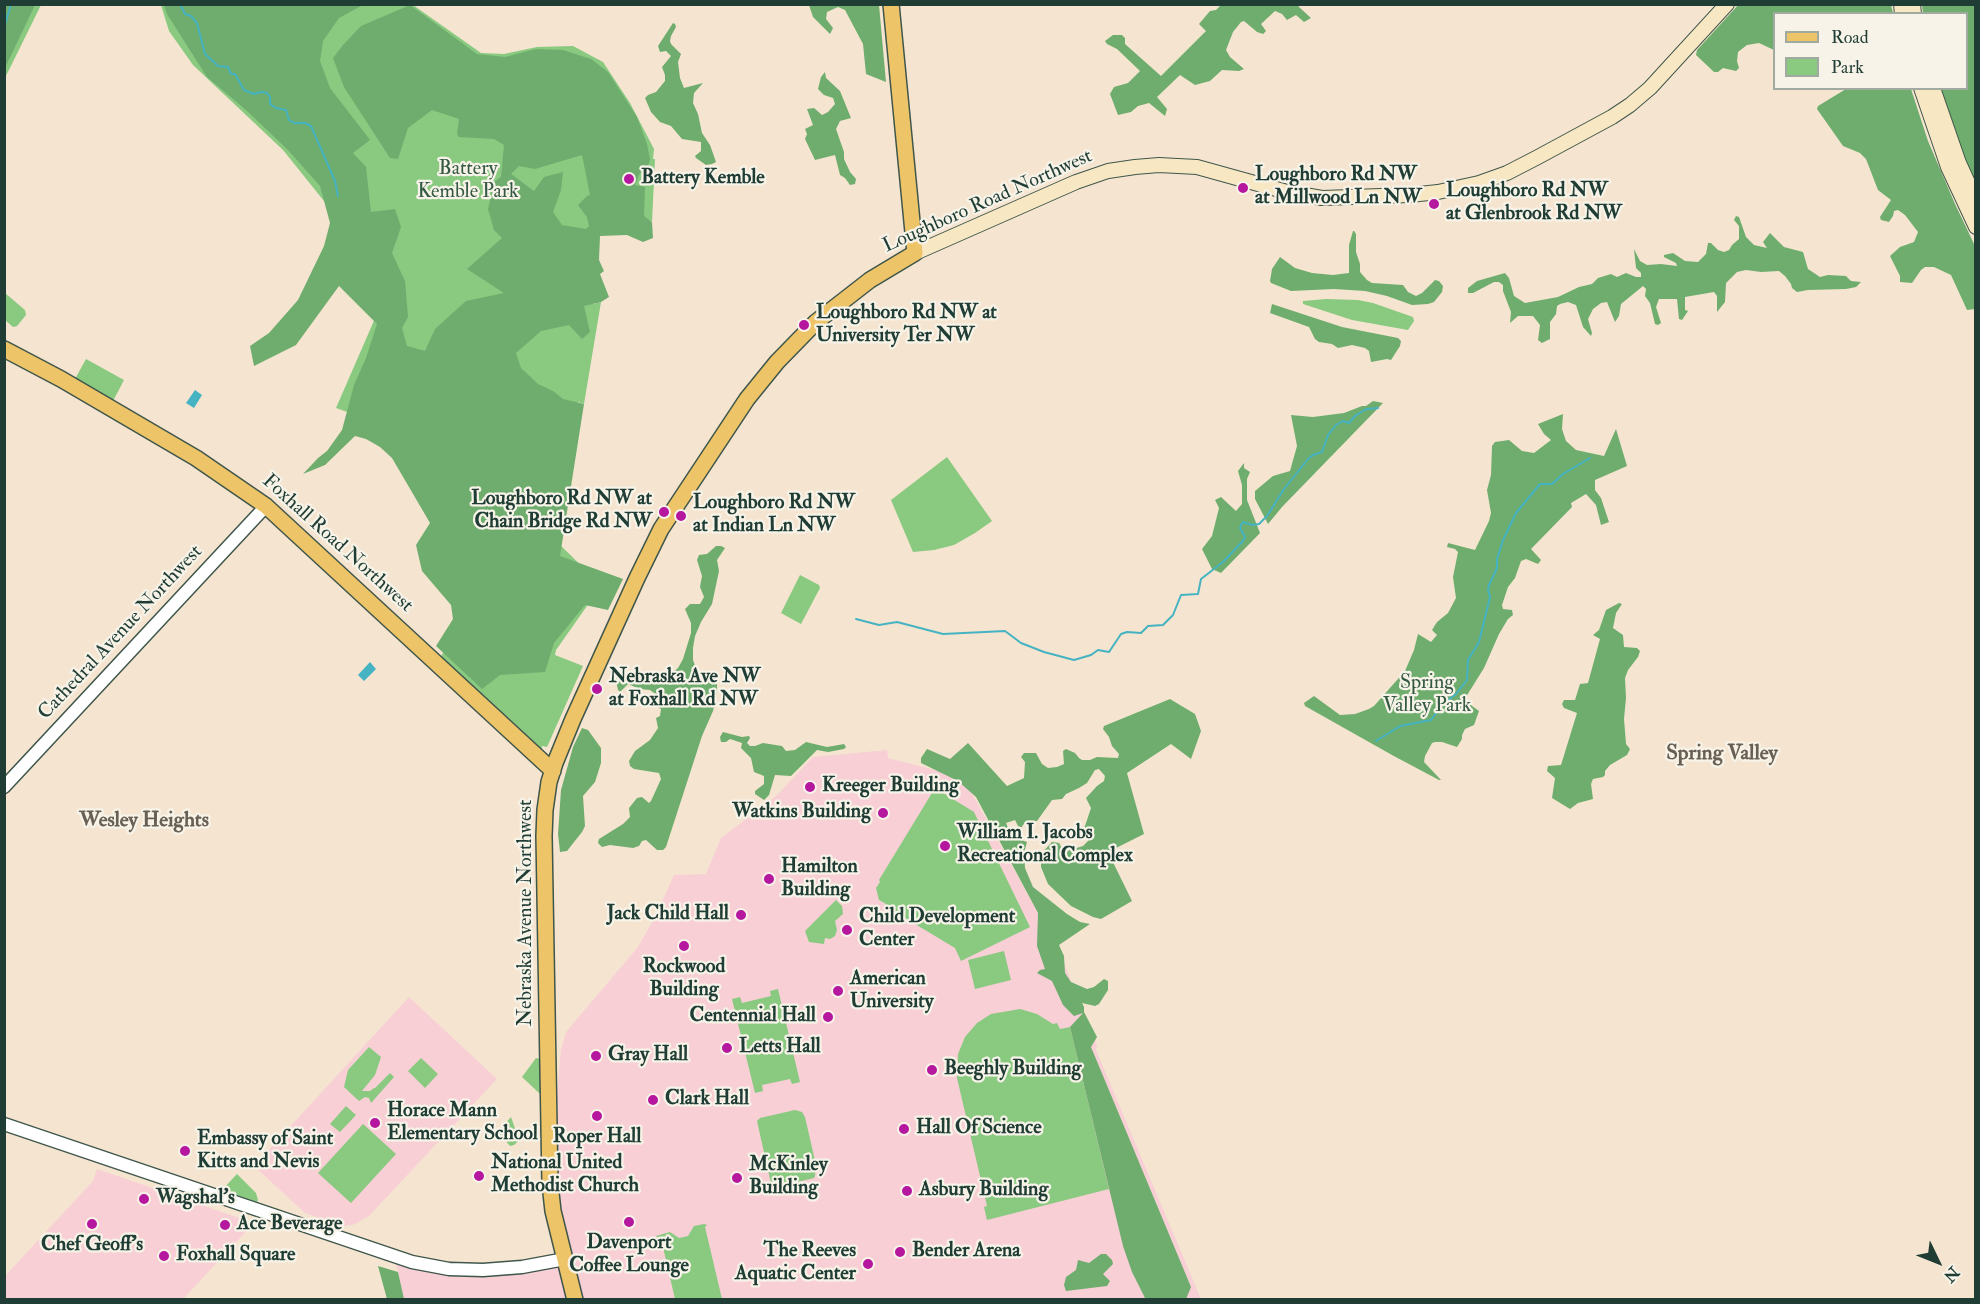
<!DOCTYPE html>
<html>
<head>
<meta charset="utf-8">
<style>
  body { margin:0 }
  #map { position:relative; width:1980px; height:1304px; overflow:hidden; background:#f5e5d0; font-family:"IM FELL Double Pica",serif }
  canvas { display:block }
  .frame { position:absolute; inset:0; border:6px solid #1f3d34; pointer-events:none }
  .legend { position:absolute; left:1773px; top:12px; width:195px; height:78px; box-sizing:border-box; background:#f7f3e8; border:2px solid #a1aaa0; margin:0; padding:8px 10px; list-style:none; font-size:18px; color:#1f3d34 }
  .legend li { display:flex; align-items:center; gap:12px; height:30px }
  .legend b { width:30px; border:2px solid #a1aaa0 }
  .north { position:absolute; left:1908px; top:1232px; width:60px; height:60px; -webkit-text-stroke:4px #f7f3e8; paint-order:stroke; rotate:133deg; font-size:16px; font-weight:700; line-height:24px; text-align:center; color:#1f3d34 }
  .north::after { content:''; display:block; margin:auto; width:21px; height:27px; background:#1f3d34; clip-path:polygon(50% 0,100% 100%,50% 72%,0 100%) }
</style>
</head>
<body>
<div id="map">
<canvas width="1980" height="1304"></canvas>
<div class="frame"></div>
<ul class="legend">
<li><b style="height:8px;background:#eec469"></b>Road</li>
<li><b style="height:16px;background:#89c980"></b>Park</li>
</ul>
<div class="north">N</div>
</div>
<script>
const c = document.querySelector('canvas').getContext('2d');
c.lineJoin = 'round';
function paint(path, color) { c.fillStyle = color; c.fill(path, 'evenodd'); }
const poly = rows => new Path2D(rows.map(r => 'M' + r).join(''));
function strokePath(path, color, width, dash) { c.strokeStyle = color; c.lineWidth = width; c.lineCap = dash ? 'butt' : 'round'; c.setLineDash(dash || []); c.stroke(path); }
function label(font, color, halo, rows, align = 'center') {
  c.font = font + ' "IM FELL Double Pica",serif'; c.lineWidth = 4.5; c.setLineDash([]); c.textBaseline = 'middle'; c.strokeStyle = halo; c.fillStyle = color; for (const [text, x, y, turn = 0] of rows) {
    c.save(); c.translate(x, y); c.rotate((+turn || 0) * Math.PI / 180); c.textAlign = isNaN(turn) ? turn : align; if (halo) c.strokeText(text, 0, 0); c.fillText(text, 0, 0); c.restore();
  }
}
paint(poly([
  [887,750,888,758,963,777,1059,951,1097,1045,1096,1050,1201,1299,403,1299,395,1257,449,1269,564,1259,549,1180,561,1050,566,1032,638,947,656,915,674,875,706,874,721,838,775,797,813,757],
  [409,997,497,1079,369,1216,353,1225,343,1226,305,1213,254,1166],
  [97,1169,254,1223,183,1299,9,1299,5,1296,5,1276,93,1181]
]), '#f7cfd5');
paint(poly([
  [5,5,41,5,5,78],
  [161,5,413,5,481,53,504,54,537,47,573,46,603,62,630,103,654,149,653,159,655,159,652,222,650,220,587,233,593,304,601,302,584,404,578,402,556,541,596,580,587,606,556,650,555,655,583,666,547,747,542,746,541,754,440,658,459,626,437,518,364,418,336,408,386,293,328,206,283,150,193,65,169,31],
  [5,293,25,310,26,315,17,326,13,327,5,320],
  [1326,299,1358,300,1373,303,1413,317,1414,321,1408,330,1352,320,1303,304,1303,301],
  [86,359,124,380,113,401,75,379],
  [947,457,992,521,975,533,954,545,934,550,913,552,891,500],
  [800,575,819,585,820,588,801,624,781,613],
  [935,788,974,812,1030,927,961,961,955,948,885,906,886,904,879,900,876,888,880,882,879,880],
  [836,900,842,906,843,914,835,921,837,930,835,936,830,939,825,938,824,944,809,942,805,931],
  [1004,951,1011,980,975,989,968,960],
  [778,989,800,1082,792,1084,790,1079,762,1085,763,1091,755,1093,732,999,740,997,742,1003,771,996,770,991],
  [1020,1009,1037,1014,1053,1024,1057,1023,1060,1029,1070,1027,1109,1189,987,1220,984,1207,987,1206,957,1078,958,1054,965,1037,977,1023,991,1014],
  [369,1047,381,1057,375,1075,362,1091,370,1091,374,1088,375,1088,390,1073,394,1077,371,1103,369,1098,365,1097,359,1101,344,1087,348,1070],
  [421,1058,438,1074,425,1088,408,1071],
  [536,1058,541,1059,542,1092,539,1093,522,1077],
  [346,1106,356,1115,340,1132,330,1124],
  [795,1110,802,1112,805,1117,816,1165,815,1176,814,1178,772,1188,757,1121,760,1118],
  [511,1117,519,1140,514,1145,510,1146,498,1132],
  [363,1124,396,1154,351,1203,318,1173],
  [237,1174,256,1193,258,1200,257,1202,222,1190],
  [704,1224,707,1225,705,1227,722,1299,675,1299,662,1243,656,1236,670,1232,679,1238,688,1236,694,1226]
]), '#89c980');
paint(poly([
  [5,4,35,5,5,68,4,5],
  [1739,4,1891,5,1893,13,1774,14,1774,50,1759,43,1747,45,1738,52,1737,61,1739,68,1736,71,1723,68,1718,72,1714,72,1696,55,1697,50],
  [164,5,363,5,339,18,323,41,320,61,330,88,370,140,353,153,366,167,371,212,395,209,401,227,392,253,405,281,408,317,402,328,407,346,425,351,435,329,466,301,504,293,467,269,502,238,494,230,488,209,494,182,501,177,504,145,494,139,459,137,457,134,459,119,432,110,408,128,398,159,390,158,344,87,333,58,343,45,361,26,410,5,477,54,505,57,536,49,563,50,591,59,608,72,637,117,647,144,650,159,647,170,640,173,635,185,645,187,644,216,652,222,653,238,643,242,627,235,600,236,599,260,604,271,600,274,609,297,601,302,584,306,590,332,582,339,569,325,541,331,516,353,521,368,538,384,553,391,563,399,584,404,560,556,623,579,608,610,585,605,554,643,545,672,500,675,482,689,436,646,453,619,451,605,422,571,416,545,430,523,392,458,380,447,366,439,355,436,325,465,303,474,318,458,327,451,342,430,354,385,366,358,377,324,339,286,296,345,254,366,250,346,269,333,298,300,324,246,330,223,320,186,287,149,246,110,207,77,167,14],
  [582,155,590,195,587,196,578,205,587,217,589,226,586,229,562,225,553,212,561,190,563,172,544,177,534,191,511,174,519,166,535,169],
  [809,5,879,5,886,82,866,74,863,44,845,10,838,7,827,12,826,19,833,28,830,34,813,17],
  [1221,5,1298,5,1299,7,1311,18,1304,22,1296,15,1287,20,1282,14,1275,11,1261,24,1266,31,1263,34,1257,32,1244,21,1241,22,1233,32,1226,50,1230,57,1244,69,1239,71,1222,70,1210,81,1195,85,1180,75,1157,97,1167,109,1165,116,1149,103,1138,106,1131,112,1118,115,1110,94,1114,87,1128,83,1140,71,1117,49,1107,44,1105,41,1113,35,1122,35,1125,38,1125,44,1161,76,1206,31,1199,24,1210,11,1216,10],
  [1922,5,1975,5,1975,185,1956,137,1940,89,1966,88,1966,14,1923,13],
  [673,23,675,24,676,27,671,36,670,41,671,44,681,54,678,62,680,78,684,88,703,83,694,93,693,103,698,114,702,133,710,145,716,162,712,164,706,165,696,158,695,156,701,151,701,142,682,139,671,126,660,122,651,112,645,98,648,95,656,92,665,81,665,75,662,67,671,56,666,51,660,52,658,46],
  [825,72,826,78,840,91,851,118,840,121,836,129,844,152,844,159,850,172,856,179,855,184,850,185,845,178,840,175,835,155,815,160,805,139,807,134,805,129,813,125,807,109,814,108,822,115,828,112,835,104,833,98,824,95,818,89,821,77],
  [1846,89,1911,89,1928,141,1955,204,1975,246,1975,309,1967,310,1951,275,1934,267,1925,267,1921,270,1912,283,1900,282,1900,276,1890,256,1900,247,1914,242,1918,232,1905,215,1898,210,1894,211,1893,216,1889,222,1881,220,1880,217,1891,200,1878,190,1866,159,1860,153,1843,146,1817,109,1818,106],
  [1736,216,1739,217,1746,237,1754,245,1767,248,1763,242,1770,233,1784,247,1803,252,1808,269,1820,277,1828,275,1846,276,1851,281,1861,282,1856,287,1846,289,1808,290,1797,292,1792,288,1791,284,1785,276,1779,271,1761,272,1746,270,1737,272,1726,283,1725,302,1717,312,1717,296,1714,292,1685,297,1685,310,1688,311,1682,320,1679,319,1677,299,1659,299,1656,307,1661,323,1658,325,1655,324,1650,303,1645,296,1646,289,1643,286,1621,304,1619,316,1615,322,1607,302,1601,303,1593,309,1588,319,1592,333,1591,336,1583,327,1576,305,1568,302,1560,304,1557,306,1556,314,1550,322,1550,339,1542,343,1538,340,1540,325,1533,316,1518,316,1510,323,1511,312,1503,291,1503,285,1499,282,1494,282,1473,293,1468,293,1468,288,1477,281,1505,273,1509,278,1514,296,1525,303,1558,297,1579,287,1592,284,1598,278,1611,274,1617,277,1626,273,1636,277,1641,277,1641,273,1636,268,1634,249,1640,261,1647,265,1661,264,1677,266,1676,263,1664,257,1664,255,1673,253,1685,261,1698,262,1706,254,1708,243,1711,243,1718,250,1724,252,1729,250,1732,245,1739,239,1739,226,1734,220],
  [1353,231,1354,231,1356,234,1356,252,1360,264,1360,272,1367,280,1372,283,1403,285,1408,292,1416,296,1422,293,1435,280,1439,281,1443,286,1442,292,1434,302,1428,304,1412,305,1387,296,1365,291,1334,289,1291,291,1271,283,1270,281,1272,269,1280,257,1295,268,1312,273,1333,275,1349,273,1349,245],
  [1272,304,1342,327,1398,338,1401,341,1400,346,1391,360,1387,359,1371,362,1369,351,1365,348,1352,345,1338,348,1332,344,1319,342,1315,339,1309,327,1270,313],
  [1373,401,1383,403,1282,507,1268,524,1255,499,1255,491,1273,476,1290,471,1297,446,1291,415,1313,417,1344,413,1362,406,1366,406],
  [1563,414,1562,429,1566,441,1576,450,1604,456,1616,429,1627,466,1595,480,1595,490,1601,498,1609,522,1601,525,1596,505,1586,494,1571,503,1572,507,1531,549,1541,560,1538,564,1526,559,1521,561,1515,578,1508,587,1502,605,1503,609,1512,610,1513,615,1508,619,1499,634,1484,668,1464,700,1479,711,1474,725,1465,729,1462,735,1462,739,1457,747,1442,742,1435,742,1432,743,1425,756,1424,762,1441,780,1439,780,1392,755,1305,706,1304,703,1314,696,1340,715,1355,714,1369,709,1374,706,1405,671,1414,650,1418,634,1431,642,1437,635,1432,630,1437,622,1448,613,1456,598,1453,577,1458,552,1455,549,1447,547,1448,543,1475,550,1489,521,1491,513,1487,490,1491,475,1492,446,1495,442,1509,440,1522,451,1534,453,1551,440,1544,434,1538,424],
  [1244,463,1244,468,1250,472,1247,479,1247,500,1260,533,1221,573,1212,569,1202,549,1212,536,1219,508,1215,500,1221,497,1236,511,1242,504,1242,485,1238,471],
  [716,546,721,546,725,548,717,560,719,571,712,604,701,622,695,636,693,648,693,660,697,671,711,675,715,674,717,676,717,693,713,711,702,736,666,847,663,850,657,850,646,840,642,841,639,846,633,848,610,845,602,847,598,843,599,839,623,824,630,817,629,808,637,798,642,797,649,803,651,801,661,779,659,773,634,769,630,766,629,761,635,751,650,740,658,728,656,718,660,716,661,709,654,705,653,701,657,698,657,695,650,690,640,689,628,684,620,692,618,690,616,681,611,677,610,671,613,670,634,677,667,683,664,674,671,674,678,668,683,659,691,633,691,623,685,609,690,604,700,604,704,597,700,587,702,576,697,560,699,555,707,554],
  [1619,603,1622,604,1616,613,1613,628,1623,635,1624,647,1637,648,1640,651,1638,657,1628,670,1625,678,1626,698,1624,719,1626,744,1630,749,1627,755,1610,765,1605,771,1605,775,1603,777,1593,779,1591,784,1593,799,1578,803,1570,809,1552,798,1555,778,1547,771,1548,766,1561,765,1577,713,1564,708,1562,704,1564,700,1575,700,1580,684,1588,683,1600,639,1593,635,1599,630,1606,610],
  [1170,699,1195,714,1201,731,1191,759,1171,744,1127,773,1144,834,1108,852,1132,901,1101,919,1093,917,1071,906,1048,884,1041,867,1041,854,1052,842,1059,843,1064,852,1083,846,1088,841,1084,829,1091,808,1086,798,1097,786,1104,781,1105,776,1099,769,1095,770,1087,783,1079,788,1066,794,1062,799,1052,800,1037,821,1026,821,1021,828,1018,826,1015,820,1006,823,1012,837,1027,842,1024,853,1025,868,1033,887,1067,914,1080,922,1090,924,1059,945,1064,956,1065,973,1071,982,1087,989,1094,987,1104,979,1108,981,1108,990,1099,1004,1095,1006,1082,1003,1084,1007,1084,1012,1097,1037,1091,1047,1191,1287,1186,1299,1146,1300,1132,1272,1123,1246,1070,1027,1083,1013,1074,1016,1063,1005,1052,981,1037,973,1040,970,1045,969,1037,946,1038,913,976,797,958,781,921,763,921,758,927,749,950,759,968,743,1007,786,1024,778,1025,762,1021,757,1024,753,1036,753,1042,764,1048,768,1057,767,1064,764,1063,751,1066,749,1075,753,1079,758,1082,760,1090,760,1097,757,1118,758,1119,754,1112,746,1109,737,1103,729,1104,726],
  [582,728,588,730,601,748,601,763,595,782,583,796,585,826,582,832,567,851,560,852,558,834,561,790,573,747],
  [723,732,742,737,749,736,750,738,747,743,750,746,755,746,763,743,782,746,786,751,795,750,806,742,827,747,844,744,846,747,844,749,828,752,817,750,791,776,775,775,769,795,764,800,755,794,755,791,764,784,764,776,754,772,751,758,741,748,742,743,730,739,726,742,721,742,720,737],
  [1101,1254,1106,1254,1112,1260,1113,1264,1103,1274,1110,1281,1107,1286,1066,1291,1064,1285,1066,1277,1076,1270,1078,1260,1089,1263],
  [378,1266,398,1272,404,1299,387,1299]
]), '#6ead6e');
paint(poly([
  [195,390,202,395,194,408,186,403],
  [370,662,376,669,364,681,358,675]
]), '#46b3c2');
strokePath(poly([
  [180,4,185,14,191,16,197,23,205,54,218,66,228,67,231,74,235,74,244,90,254,94,261,92,267,93,270,97,270,104,276,108,286,110,289,120,294,123,305,123,311,126,335,181,338,196],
  [4,28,11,4],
  [856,619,879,625,897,622,943,634,1005,631,1021,643,1044,652,1074,660,1091,655,1098,650,1109,652,1121,634,1127,632,1141,633,1148,626,1163,625,1173,615,1181,595,1198,594,1201,579,1223,562,1243,541,1245,537,1240,528,1241,525,1243,522,1252,525,1259,524,1267,516,1284,489,1308,459,1313,455,1322,452,1328,435,1336,425,1343,421,1349,423,1355,416,1366,409,1378,408],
  [1376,741,1400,726,1431,720,1443,704,1456,694,1467,680,1468,660,1479,642,1490,597,1488,590,1489,585,1497,568,1497,559,1503,540,1516,513,1540,484,1552,484,1563,474,1590,458]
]), '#46b3c2', 2);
const tertiary = poly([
  [4,787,266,506],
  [4,1124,412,1262,449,1269,483,1270,522,1267,565,1259]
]);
const secondary = poly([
  [1901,4,1902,14],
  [1913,4,1914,14],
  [1921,88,1948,167,1976,227],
  [1933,88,1959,163,1976,200],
  [915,253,1076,182,1108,171,1135,167,1159,165,1197,167,1287,192,1322,198,1410,195,1438,192,1479,183,1507,173,1538,157,1612,117,1630,105,1650,88,1727,4]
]);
const primary = poly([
  [4,349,61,379,196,458,266,506,553,771],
  [575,1300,553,1211,550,1184,544,836,545,810,549,782,555,763,573,719,637,578,661,529,747,399,777,362,816,322,870,280,915,253,891,4]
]);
strokePath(tertiary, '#3f564b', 15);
strokePath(secondary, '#3f564b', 16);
strokePath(primary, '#3f564b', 18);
strokePath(tertiary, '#fff', 12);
strokePath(secondary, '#f8e7c3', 14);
strokePath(primary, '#eec469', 15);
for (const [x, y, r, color] of [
  [629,179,6,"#b5179e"],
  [1243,188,6,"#b5179e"],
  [1434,204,6,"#b5179e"],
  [804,325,6,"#b5179e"],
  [664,512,6,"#b5179e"],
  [681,516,6,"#b5179e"],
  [597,689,6,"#b5179e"],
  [810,787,6,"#b5179e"],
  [883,813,6,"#b5179e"],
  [945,846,6,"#b5179e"],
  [769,879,6,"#b5179e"],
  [741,915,6,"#b5179e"],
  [847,930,6,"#b5179e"],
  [684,946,6,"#b5179e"],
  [838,991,6,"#b5179e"],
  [828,1017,6,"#b5179e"],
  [727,1048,6,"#b5179e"],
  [596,1056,6,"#b5179e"],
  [932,1070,6,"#b5179e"],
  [653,1100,6,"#b5179e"],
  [597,1116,6,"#b5179e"],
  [375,1123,6,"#b5179e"],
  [904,1129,6,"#b5179e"],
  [185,1151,6,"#b5179e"],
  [479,1176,6,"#b5179e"],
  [737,1178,6,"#b5179e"],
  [907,1191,6,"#b5179e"],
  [144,1199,6,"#b5179e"],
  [629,1222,6,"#b5179e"],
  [92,1224,6,"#b5179e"],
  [225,1225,6,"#b5179e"],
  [900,1252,6,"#b5179e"],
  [164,1256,6,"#b5179e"],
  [868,1264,6,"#b5179e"]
]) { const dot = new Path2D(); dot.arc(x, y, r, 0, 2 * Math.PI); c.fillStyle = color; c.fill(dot); strokePath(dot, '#f7f3e8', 2); }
label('20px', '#345943', '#f7f3e8', [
  ["Battery",468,170],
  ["Kemble Park",468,193],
  ["Spring",1427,684],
  ["Valley Park",1427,707]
]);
label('bold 20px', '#1f3d34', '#f7f3e8', [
  ["Loughboro Rd NW",1255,176],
  ["at Millwood Ln NW",1255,199],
  ["Battery Kemble",641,179],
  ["Loughboro Rd NW",1446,192],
  ["at Glenbrook Rd NW",1446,215],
  ["Loughboro Rd NW at",816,314],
  ["University Ter NW",816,337],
  ["Loughboro Rd NW at",652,500,"right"],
  ["Chain Bridge Rd NW",652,523,"right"],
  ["Loughboro Rd NW",693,504],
  ["at Indian Ln NW",693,527],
  ["Nebraska Ave NW",609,678],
  ["at Foxhall Rd NW",609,701],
  ["Kreeger Building",822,787],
  ["Watkins Building",871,813,"right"],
  ["William I. Jacobs",957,834],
  ["Recreational Complex",957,857],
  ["Hamilton",781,868],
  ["Building",781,891],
  ["Jack Child Hall",729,915,"right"],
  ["Child Development",859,918],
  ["Center",859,941],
  ["Rockwood",684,968,"center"],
  ["Building",684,991,"center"],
  ["American",850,980],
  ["University",850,1003],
  ["Centennial Hall",816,1017,"right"],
  ["Letts Hall",739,1048],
  ["Gray Hall",608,1056],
  ["Beeghly Building",944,1070],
  ["Clark Hall",665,1100],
  ["Horace Mann",387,1112],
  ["Elementary School",387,1135],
  ["Hall Of Science",916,1129],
  ["Roper Hall",597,1138,"center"],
  ["Embassy of Saint",197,1140],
  ["Kitts and Nevis",197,1163],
  ["National United",491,1164],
  ["Methodist Church",491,1187],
  ["McKinley",749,1166],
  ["Building",749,1189],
  ["Asbury Building",919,1191],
  ["Wagshal's",156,1199],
  ["Ace Beverage",237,1225],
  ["Davenport",629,1244,"center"],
  ["Coffee Lounge",629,1267,"center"],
  ["Chef Geoff's",92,1246,"center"],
  ["The Reeves",856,1252,"right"],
  ["Aquatic Center",856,1275,"right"],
  ["Bender Arena",912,1252],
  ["Foxhall Square",176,1256]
], 'left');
label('20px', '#1f3d34', '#f7f3e8', [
  ["Loughboro Road Northwest",988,202,-24],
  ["Foxhall Road Northwest",337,544,42],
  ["Cathedral Avenue Northwest",121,633,-47],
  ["Nebraska Avenue Northwest",527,913,-90]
]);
label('bold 21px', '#695f54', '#f7f3e8', [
  ["Spring Valley",1722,754],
  ["Wesley Heights",144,821]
]);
</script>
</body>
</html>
